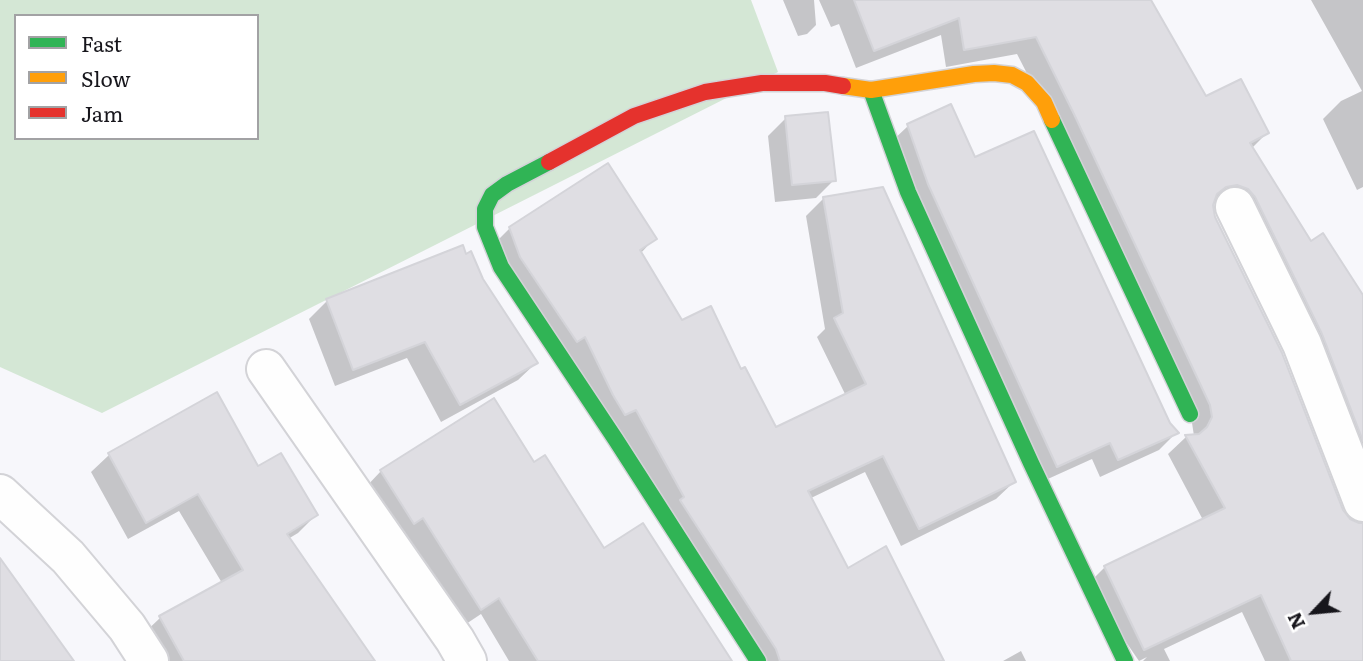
<!DOCTYPE html>
<html>
<head>
<meta charset="utf-8">
<style>
  body { margin:0 }
  #map { position:relative; width:1363px; height:661px; overflow:hidden; background:#f7f7fb; font-family:Literata,serif }
  canvas { display:block }
  .legend { position:absolute; left:14px; top:14px; width:245px; height:126px; box-sizing:border-box; background:#fff; border:2px solid #a2a2a4; margin:0; padding:9px 12px; list-style:none; font-size:21px; color:#17161c }
  .legend li { display:flex; align-items:center; gap:14px; height:35px }
  .legend b { width:35px; border:2px solid #a2a2a4 }
  .north { position:absolute; left:1279px; top:577px; width:70px; height:70px; -webkit-text-stroke:5px #fff; paint-order:stroke; rotate:244deg; font-size:19px; font-weight:700; line-height:28px; text-align:center; color:#17161c }
  .north::after { content:''; display:block; margin:auto; width:24px; height:32px; background:#17161c; clip-path:polygon(50% 0,100% 100%,50% 72%,0 100%) }
</style>
</head>
<body>
<div id="map">
<canvas width="1363" height="661"></canvas>
<ul class="legend">
<li><b style="height:9px;background:#30b455"></b>Fast</li>
<li><b style="height:9px;background:#ff9f0a"></b>Slow</li>
<li><b style="height:9px;background:#e5322d"></b>Jam</li>
</ul>
<div class="north">N</div>
</div>
<script>
const c = document.querySelector('canvas').getContext('2d');
c.lineJoin = 'round';
function paint(path, color) { c.fillStyle = color; c.fill(path, 'evenodd'); }
const poly = rows => new Path2D(rows.map(r => 'M' + r).join(''));
function strokePath(path, color, width, dash) { c.strokeStyle = color; c.lineWidth = width; c.lineCap = dash ? 'butt' : 'round'; c.setLineDash(dash || []); c.stroke(path); }
paint(poly([
  [0,0,751,0,778,72,102,413,0,367],
  [16,16,257,16,257,138,16,138]
]), '#d4e7d5');
paint(poly([
  [783,0,814,0,816,25,807,34,798,36],
  [819,0,1061,0,1205,99,1267,133,1251,149,1310,243,1363,298,1363,506,1218,203,1212,204,1214,217,1341,511,1348,520,1363,525,1363,657,1359,661,1265,661,1242,612,1164,649,1170,661,1143,661,1147,657,1139,661,1087,585,1105,567,1203,520,1168,454,1186,437,1194,436,1192,423,1057,132,1017,54,946,67,941,35,856,68,839,24,831,27],
  [1311,0,1363,0,1363,187,1357,190,1323,119,1341,101,1362,91],
  [786,118,834,180,816,198,775,202,768,136],
  [908,126,974,159,1169,424,1176,433,1159,450,1100,477,1092,459,1039,483,890,143],
  [824,198,1014,482,996,499,901,546,865,472,809,499,847,570,942,661,755,661,492,246,510,228,654,239,640,254,681,322,740,371,775,429,846,396,817,337,825,329,806,216],
  [462,248,481,280,536,363,518,380,441,422,407,358,335,386,309,319,327,301],
  [109,455,257,469,316,515,298,533,288,539,352,661,156,661,142,635,160,618,222,583,179,511,128,539,91,472],
  [534,464,604,550,730,661,509,661,481,614,463,626,364,489,381,471],
  [1021,651,1026,661,1003,661]
]), '#0003');
const building = poly([
  [854,0,1151,0,1206,96,1241,79,1269,133,1250,143,1311,241,1323,233,1363,295,1363,441,1322,334,1255,197,1248,189,1237,185,1226,187,1217,194,1213,205,1215,217,1282,353,1343,510,1350,519,1359,523,1363,523,1363,661,1291,661,1261,595,1144,650,1104,566,1225,508,1185,435,1199,434,1207,427,1212,417,1210,405,1074,114,1036,37,964,50,959,18,874,51,854,0],
  [951,104,975,157,1034,131,1170,423,1179,433,1118,460,1110,443,1057,467,928,184,907,124,951,104],
  [828,112,836,181,792,185,785,116,828,112],
  [608,163,657,239,640,250,682,320,711,306,741,369,745,367,776,427,866,384,834,318,843,313,823,197,883,187,1016,482,919,529,883,456,808,491,848,568,886,546,944,661,780,661,776,649,680,500,684,497,636,410,625,415,613,395,585,337,577,342,520,257,509,227,608,163],
  [463,245,466,254,471,251,483,279,538,363,460,405,425,342,353,370,326,299,463,245],
  [217,392,258,466,281,453,318,515,287,534,375,661,184,661,159,616,243,570,198,494,146,523,108,453,217,392],
  [494,398,534,462,545,455,604,548,643,523,732,661,538,661,499,598,481,610,423,518,414,524,380,470,494,398],
  [0,558,74,661,0,661,0,558]
]);
paint(building, '#dfdee3');
strokePath(building, '#d4d4d9', 2);
const street = poly([
  [1235,207,1302,344,1363,502],
  [266,369,455,640,467,661],
  [0,494,68,557,127,627,149,661]
]);
const fast = poly([
  [871,90,908,192,1031,463,1125,661],
  [1052,120,1190,414],
  [549,162,507,184,492,195,485,209,485,227,501,267,616,440,758,661]
]);
const slow = poly([
  [843,86,871,90,974,74,994,73,1012,75,1027,83,1044,102,1052,120]
]);
const jam = poly([
  [549,162,634,116,705,92,762,83,825,83,843,86]
]);
strokePath(street, '#d3d3d7', 42);
strokePath(fast, '#d3d3d7', 19);
strokePath(slow, '#d3d3d7', 19);
strokePath(jam, '#d3d3d7', 19);
strokePath(street, '#fefefe', 38);
strokePath(fast, '#30b455', 16);
strokePath(slow, '#ff9f0a', 16);
strokePath(jam, '#e5322d', 16);
</script>
</body>
</html>
